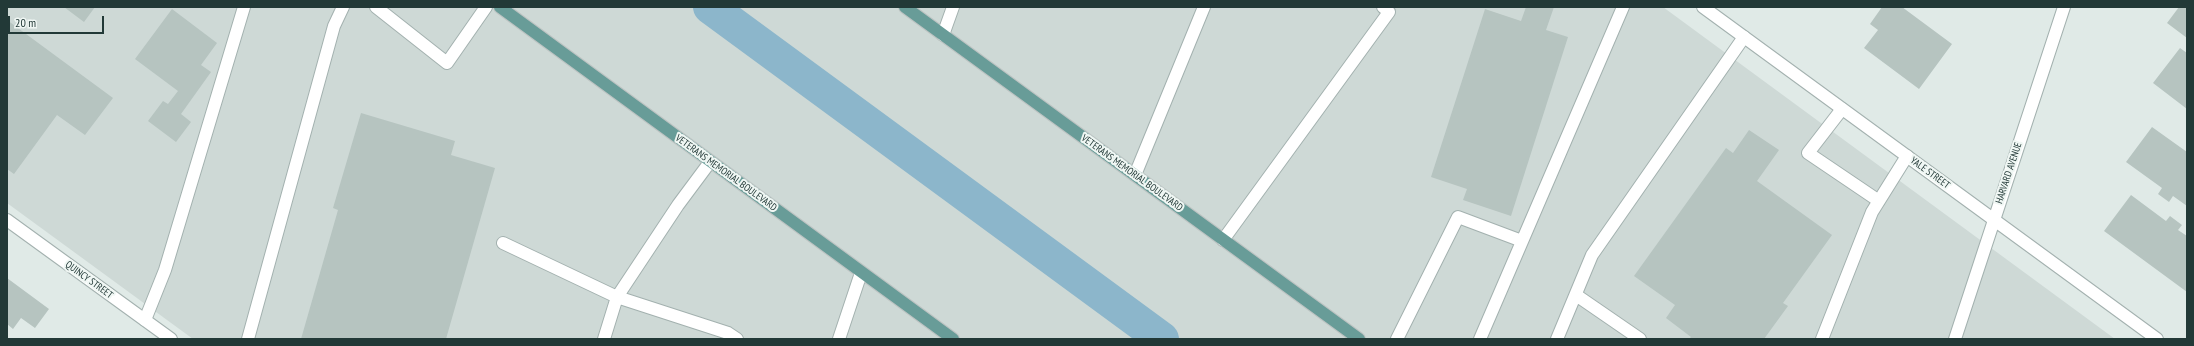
<!DOCTYPE html>
<html>
<head>
<meta charset="utf-8">
<style>
  body { margin:0 }
  #map { position:relative; width:2194px; height:346px; overflow:hidden; background:#e0eae7; font-family:"PT Sans Narrow",sans-serif }
  canvas { display:block }
  .frame { position:absolute; inset:0; border:8px solid #223937; pointer-events:none }
  .scale { position:absolute; left:8px; top:16px; width:96px; height:18px; box-sizing:border-box; border:2px solid #223937; border-top:0; padding-left:5px; font-size:12px; line-height:14px; white-space:nowrap; color:#223937; -webkit-text-stroke:3px #f0f7f4; paint-order:stroke }
</style>
</head>
<body>
<div id="map">
<canvas width="2194" height="346"></canvas>
<div class="frame"></div>
<div class="scale">20 m</div>
</div>
<script>
const c = document.querySelector('canvas').getContext('2d');
c.lineJoin = 'round';
function paint(path, color) { c.fillStyle = color; c.fill(path, 'evenodd'); }
const poly = rows => new Path2D(rows.map(r => 'M' + r).join(''));
function strokePath(path, color, width, dash) { c.strokeStyle = color; c.lineWidth = width; c.lineCap = dash ? 'butt' : 'round'; c.setLineDash(dash || []); c.stroke(path); }
function label(font, color, halo, rows, align = 'center') {
  c.font = font + ' "PT Sans Narrow",sans-serif'; c.lineWidth = 4; c.setLineDash([]); c.textBaseline = 'middle'; c.strokeStyle = halo; c.fillStyle = color; for (const [text, x, y, turn = 0] of rows) {
    c.save(); c.translate(x, y); c.rotate((+turn || 0) * Math.PI / 180); c.textAlign = isNaN(turn) ? turn : align; if (halo) c.strokeText(text, 0, 0); c.fillText(text, 0, 0); c.restore();
  }
}
paint(poly([
  [7,7,1663,7,2115,339,193,339,7,203]
]), '#ced9d6');
strokePath(poly([
  [710,7,1162,339]
]), '#8cb6cb', 34);
paint(poly([
  [64,7,95,7,84,22],
  [1526,7,1554,7,1546,30,1568,37,1511,216,1463,200,1467,189,1431,177,1485,9,1521,21],
  [1882,7,1902,7,1952,44,1919,89,1864,48,1878,30,1870,24],
  [2179,7,2187,7,2187,38,2167,23],
  [172,9,217,43,201,65,211,72,181,114,191,122,176,142,148,121,163,101,168,104,178,91,135,59],
  [7,20,113,98,85,135,57,115,14,174,7,169],
  [2180,48,2187,53,2187,109,2153,83],
  [361,113,455,141,451,155,495,168,446,339,301,339,338,210,333,208],
  [2152,127,2187,152,2187,206,2173,196,2169,202,2158,194,2162,188,2126,162],
  [1749,130,1779,150,1757,181,1832,235,1783,303,1788,306,1764,339,1689,339,1691,337,1666,318,1675,305,1634,276,1726,148,1733,153],
  [2131,195,2166,221,2170,216,2182,225,2178,230,2187,236,2187,292,2104,231],
  [7,278,49,309,35,328,21,318,13,329,7,324]
]), '#b6c4c0');
const lane = poly([
  [376,7,447,63,486,7],
  [1842,109,1808,153,1879,201],
  [1135,175,1204,7],
  [1223,240,1389,12,1383,7],
  [503,243,617,297,728,333,737,339],
  [1576,295,1640,339],
  [145,320,165,270,244,7],
  [248,339,334,26,343,7],
  [604,339,617,297,678,205,710,162],
  [1397,339,1458,217,1522,241],
  [1480,339,1623,7],
  [1557,339,1592,255,1744,37],
  [1822,339,1872,212,1907,156]
]);
const street = poly([
  [1703,7,2157,339],
  [943,35,953,7],
  [7,220,171,339],
  [839,339,861,273],
  [1955,339,2064,7]
]);
const primary = poly([
  [500,7,953,339],
  [905,7,1359,339]
]);
strokePath(lane, '#a3b1af', 14);
strokePath(street, '#a3b1af', 14);
strokePath(primary, '#bdc4c3', 14);
strokePath(lane, '#fff', 12);
strokePath(street, '#fff', 12);
strokePath(primary, '#689c98', 12);
label('10px', '#223937', '#f0f7f4', [
  ["VETERANS MEMORIAL BOULEVARD",726,173,36],
  ["VETERANS MEMORIAL BOULEVARD",1132,173,36],
  ["YALE STREET",1930,173,36],
  ["HARVARD AVENUE",2009,173,-72],
  ["QUINCY STREET",89,280,36]
]);
</script>
</body>
</html>
